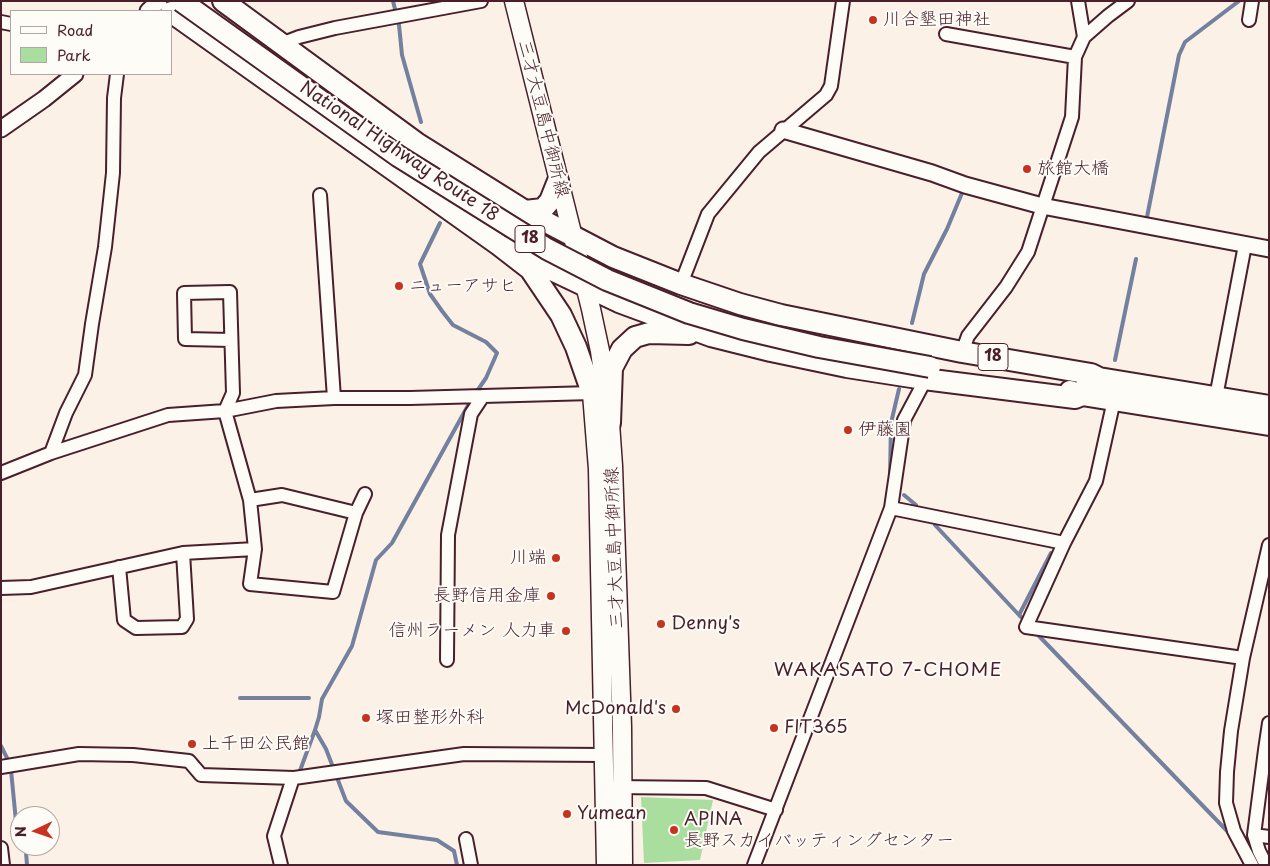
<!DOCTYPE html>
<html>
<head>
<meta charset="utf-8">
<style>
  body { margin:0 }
  #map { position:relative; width:1270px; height:866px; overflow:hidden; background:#fcf1e7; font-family:"Playpen Sans",sans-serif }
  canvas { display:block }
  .frame { position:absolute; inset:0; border:2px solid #4a1f2b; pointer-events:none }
  .legend { position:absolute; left:10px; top:10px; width:162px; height:65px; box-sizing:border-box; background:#fdfcf7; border:1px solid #b5a4a5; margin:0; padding:6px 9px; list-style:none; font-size:15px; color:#4a1f2b }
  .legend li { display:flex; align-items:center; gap:10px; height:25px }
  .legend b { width:25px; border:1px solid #b5a4a5 }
  .north { position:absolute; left:10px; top:806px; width:50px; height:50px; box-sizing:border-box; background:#fdfcf7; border:1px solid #b5a4a5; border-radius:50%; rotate:267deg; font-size:14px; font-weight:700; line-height:20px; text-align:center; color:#4a1f2b }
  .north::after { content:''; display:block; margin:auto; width:18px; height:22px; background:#c8321e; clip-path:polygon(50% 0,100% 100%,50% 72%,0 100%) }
</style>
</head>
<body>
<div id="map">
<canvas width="1270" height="866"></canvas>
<div class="frame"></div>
<ul class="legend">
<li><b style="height:6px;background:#fdfcf7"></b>Road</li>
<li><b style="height:14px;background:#aade9f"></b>Park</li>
</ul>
<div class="north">N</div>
</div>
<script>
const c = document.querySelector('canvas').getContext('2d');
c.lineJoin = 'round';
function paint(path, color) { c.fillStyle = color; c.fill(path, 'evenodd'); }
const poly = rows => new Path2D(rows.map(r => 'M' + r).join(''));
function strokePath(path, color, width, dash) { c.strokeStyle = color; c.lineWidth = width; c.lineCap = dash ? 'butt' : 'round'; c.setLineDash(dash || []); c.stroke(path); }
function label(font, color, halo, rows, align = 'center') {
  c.font = font + ' "Playpen Sans","Klee One",sans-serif'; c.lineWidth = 4; c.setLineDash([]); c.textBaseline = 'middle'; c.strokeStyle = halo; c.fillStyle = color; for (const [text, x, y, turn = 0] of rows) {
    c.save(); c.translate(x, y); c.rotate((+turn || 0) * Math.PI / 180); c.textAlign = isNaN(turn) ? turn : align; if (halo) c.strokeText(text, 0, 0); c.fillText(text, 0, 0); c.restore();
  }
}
paint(poly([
  [641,797,713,800,700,860,644,863]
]), '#aade9f');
strokePath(poly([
  [393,1,399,25,402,55,421,122],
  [1147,217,1179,55,1185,42,1239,1],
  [440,223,420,264,430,294,442,311,453,325,486,342,497,353,486,378,475,394],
  [912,323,924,274,947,229,962,193],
  [1115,360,1136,259],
  [890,477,891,423,899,389],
  [904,495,916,505],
  [935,525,1019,615],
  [1021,617,1019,615,1051,553],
  [1039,636,1230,834],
  [240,698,309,698],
  [1,746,8,760],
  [11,770,17,832,20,836],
  [298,776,315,730],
  [26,852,27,865],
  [457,865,454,851,437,840,378,832,346,801,326,749,315,730,319,717,322,699,352,646,376,560,392,543,471,400]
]), '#73819e', 4);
const minor = poly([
  [1078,1,1084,37],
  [1249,20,1252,1],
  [1,22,11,24],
  [946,34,1075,57],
  [281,44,299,37,335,28,481,1],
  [320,195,334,398],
  [681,284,708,214,759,152,826,95,831,86,843,1],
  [962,352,968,336,1006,287,1028,252,1072,117,1075,57,1084,37,1108,16,1128,1],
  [924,379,921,388,904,420,891,508,1064,543],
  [1216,397,1245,245],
  [1114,400,1096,481,1064,543,1026,627,1243,658],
  [51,453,66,413,85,375,92,324,105,247,113,173,114,98,117,74],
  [1,473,51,453,168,415,225,411,276,401,334,398,410,398,592,393],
  [250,500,282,495,356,513],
  [255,549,250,584,333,592,356,513,365,494],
  [119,567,124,620,136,628,182,627,187,619,183,553],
  [1,588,31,587,183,553,255,549,250,500,225,411,233,393,230,292,184,293,185,339,231,340],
  [447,660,448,535,471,414,483,396],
  [1269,723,1265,750,1269,750],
  [1265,750,1254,835,1259,851,1266,865],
  [1,767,79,754,133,755,189,761,201,775,294,778,464,754,604,755],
  [614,787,706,788,776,810],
  [1254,835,1269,837],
  [466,839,471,865],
  [1,848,3,865],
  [281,865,274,836,293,778],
  [754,865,891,508],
  [1252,865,1234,831,1226,803,1227,772,1231,731,1243,658,1269,545]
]);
const tertiary = poly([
  [148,11,159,1],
  [1,129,44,99,75,74],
  [783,130,932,173,965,185,1042,206,1269,249]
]);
const secondary = poly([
  [514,1,591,309,600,351,610,423,613,466,622,727,623,865],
  [591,381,598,469,606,865]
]);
const trunk = poly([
  [223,1,418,144,525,211,613,257,681,284,740,304,781,315,962,352,1091,374,1099,378],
  [171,12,499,245,530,269,561,315,576,347,592,393],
  [525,211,543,209,550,201,558,181],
  [499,245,619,302,711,336,771,351,847,367,924,379,1075,398,1082,395],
  [1086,379,1099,378,1269,406],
  [1070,391,1082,395,1269,425],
  [610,423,612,368,622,349,635,337,649,333,689,334]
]);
strokePath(minor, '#4a1f2b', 16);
strokePath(tertiary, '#4a1f2b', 19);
strokePath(secondary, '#4a1f2b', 21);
strokePath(trunk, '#4a1f2b', 24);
strokePath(minor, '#fdfcf7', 12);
strokePath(tertiary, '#fdfcf7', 15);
strokePath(secondary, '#fdfcf7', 18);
strokePath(trunk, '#fdfcf7', 20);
const trunkBridge = poly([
  [181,1,398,156,547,249,607,280,689,313,743,329,819,347,930,367]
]);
strokePath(trunkBridge, '#4a1f2b', 24, []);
strokePath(trunkBridge, '#fdfcf7', 20);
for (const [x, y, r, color] of [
  [873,20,5,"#c8321e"],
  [1027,169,5,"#c8321e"],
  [399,286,5,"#c8321e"],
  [848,430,5,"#c8321e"],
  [556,558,5,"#c8321e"],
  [551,596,5,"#c8321e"],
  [661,624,5,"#c8321e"],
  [566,631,5,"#c8321e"],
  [676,709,5,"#c8321e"],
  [366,718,5,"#c8321e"],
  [774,728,5,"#c8321e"],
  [192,744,5,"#c8321e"],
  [567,814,5,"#c8321e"],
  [674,830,5,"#c8321e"]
]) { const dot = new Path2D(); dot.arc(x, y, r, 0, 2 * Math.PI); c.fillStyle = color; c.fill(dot); strokePath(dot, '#fdfcf7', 2); }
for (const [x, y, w] of [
  [530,239,30],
  [993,357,30]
]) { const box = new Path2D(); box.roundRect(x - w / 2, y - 13.5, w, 27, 4); c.fillStyle = '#fdfcf7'; c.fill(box); strokePath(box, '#4a1f2b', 1); }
label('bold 16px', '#4a1f2b', null, [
  ["18",530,239],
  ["18",993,357]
]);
label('18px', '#4a1f2b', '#fdfcf7', [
  ["川合墾田神社",883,20],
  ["旅館大橋",1037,169],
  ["ニューアサヒ",409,286],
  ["伊藤園",858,430],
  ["川端",546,558,"right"],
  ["長野信用金庫",541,596,"right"],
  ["Denny's",671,624],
  ["信州ラーメン 人力車",556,631,"right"],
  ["McDonald's",666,709,"right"],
  ["塚田整形外科",376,718],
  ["FIT365",784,728],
  ["上千田公民館",202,744],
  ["Yumean",577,814],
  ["APINA",684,820],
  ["長野スカイバッティングセンター",684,841]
], 'left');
label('18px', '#4a1f2b', '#fdfcf7', [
  ["三才大豆島中御所線",543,119,76],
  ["National Highway Route 18",399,152,34],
  ["三才大豆島中御所線",615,548,-92]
]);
c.letterSpacing = '1px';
label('19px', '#4a1f2b', '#fdfcf7', [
  ["WAKASATO 7-CHOME",888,671]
]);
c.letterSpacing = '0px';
</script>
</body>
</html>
